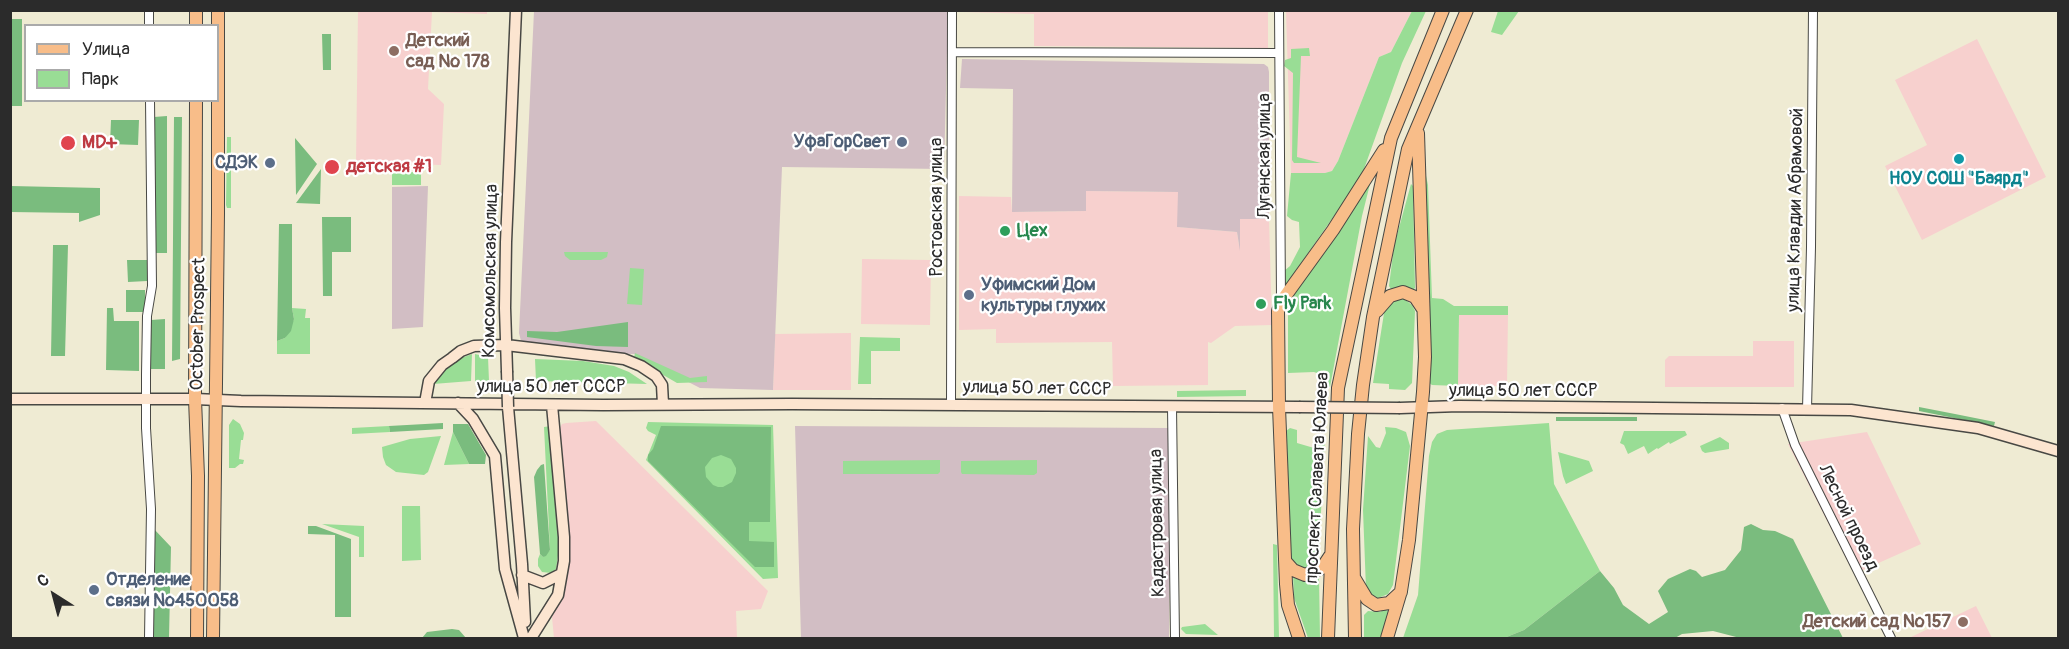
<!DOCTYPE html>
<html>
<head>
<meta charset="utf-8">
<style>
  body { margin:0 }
  #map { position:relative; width:2069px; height:649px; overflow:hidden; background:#efebd3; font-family:Pangolin,sans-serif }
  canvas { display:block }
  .frame { position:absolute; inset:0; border:12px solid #2b2b2b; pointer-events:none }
  .legend { position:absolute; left:24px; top:24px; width:195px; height:78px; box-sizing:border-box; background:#fff; border:2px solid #aaa; margin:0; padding:8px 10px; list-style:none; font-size:18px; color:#2b2b2b }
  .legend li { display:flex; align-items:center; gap:12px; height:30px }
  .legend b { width:30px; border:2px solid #aaa }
  .north { position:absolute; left:24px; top:565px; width:60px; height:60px; -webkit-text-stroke:4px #fff; paint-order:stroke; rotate:324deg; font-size:16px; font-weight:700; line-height:24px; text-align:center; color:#2b2b2b }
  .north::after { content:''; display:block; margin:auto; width:21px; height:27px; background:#2b2b2b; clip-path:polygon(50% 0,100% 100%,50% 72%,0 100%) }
</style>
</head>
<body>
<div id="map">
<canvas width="2069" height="649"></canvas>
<div class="frame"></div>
<ul class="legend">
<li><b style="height:8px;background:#f8bd89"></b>Улица</li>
<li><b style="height:16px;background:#99dd95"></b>Парк</li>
</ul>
<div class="north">С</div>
</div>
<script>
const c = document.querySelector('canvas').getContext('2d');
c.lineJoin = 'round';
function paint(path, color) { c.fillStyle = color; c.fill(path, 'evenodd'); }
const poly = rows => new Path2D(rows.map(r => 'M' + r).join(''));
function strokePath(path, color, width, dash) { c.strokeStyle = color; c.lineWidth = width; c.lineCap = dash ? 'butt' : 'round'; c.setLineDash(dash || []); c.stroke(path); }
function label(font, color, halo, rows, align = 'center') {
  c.font = font + ' Pangolin,sans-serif'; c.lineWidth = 4.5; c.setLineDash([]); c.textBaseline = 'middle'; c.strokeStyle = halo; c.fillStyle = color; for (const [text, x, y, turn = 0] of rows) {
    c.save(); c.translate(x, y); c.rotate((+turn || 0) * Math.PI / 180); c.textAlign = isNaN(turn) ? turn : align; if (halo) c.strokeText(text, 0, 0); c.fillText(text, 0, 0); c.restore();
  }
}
paint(poly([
  [358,11,487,11,487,14,432,12,428,89,444,104,441,165,356,163],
  [963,11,1268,11,1268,48,1034,46,1034,14,963,12],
  [1286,11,1412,11,1391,52,1379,57,1338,161,1332,171,1325,173,1291,173],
  [1977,39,2046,177,1922,240,1885,166,1927,145,1895,80],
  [1086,191,1179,192,1178,227,1237,232,1239,245,1240,219,1269,219,1272,325,1235,326,1211,343,1208,342,1208,385,1113,386,1112,342,996,343,996,329,959,330,959,196,1011,197,1012,212,1085,211],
  [862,259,931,260,930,325,861,324],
  [1459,314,1508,315,1507,386,1458,386],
  [851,333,851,390,773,390,775,334],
  [1753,341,1794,341,1794,387,1665,387,1665,360,1669,356,1753,356],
  [596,421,768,591,761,609,736,611,737,638,554,638,552,617,565,587,568,562,560,428,562,424,566,423],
  [1867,432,1921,544,1854,574,1788,444],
  [1976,606,1992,638,1909,638]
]), '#f7d0ce');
paint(poly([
  [534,11,948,11,944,169,782,167,773,390,700,388,634,354,594,353,525,345,521,341,519,333],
  [962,59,1264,64,1268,67,1269,72,1269,219,1240,219,1240,251,1237,232,1177,227,1178,192,1086,191,1086,211,1012,212,1013,89,960,88],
  [428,186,423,327,392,329,392,187],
  [795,426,1170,428,1169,638,801,638]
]), '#d2bec4');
paint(poly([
  [1412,11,1426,11,1402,63,1364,169,1359,180,1283,289,1284,271,1290,266,1300,247,1299,222,1292,220,1287,216,1291,173,1325,173,1332,171,1338,161,1379,57,1391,52],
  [1498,11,1519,11,1502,35,1491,32],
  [1309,48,1310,56,1301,56,1297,157,1321,163,1294,163,1292,160,1293,73,1284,66,1285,60,1291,58,1291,49],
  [227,137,231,137,231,208,227,208,226,205],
  [1421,170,1425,171,1428,185,1432,298,1443,299,1454,306,1508,306,1508,315,1459,315,1458,386,1432,385,1428,382],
  [392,172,421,172,421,185,392,185],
  [1371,180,1362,216,1330,387,1325,385,1322,375,1314,372,1288,373,1288,304,1292,292],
  [1411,184,1413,186,1415,288,1413,290,1401,287,1391,289,1389,286,1394,246],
  [564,252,608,252,607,257,601,260,570,260,565,256],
  [630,268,644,269,642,305,627,304],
  [1403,298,1412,305,1415,311,1412,383,1405,390,1389,389,1389,384,1373,383,1385,307,1389,302],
  [292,308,306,309,305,318,310,318,310,354,277,354,277,341,285,338,294,319],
  [860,337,900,338,900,351,871,351,871,384,858,384],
  [635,353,690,378,707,376,707,382,677,383,634,358],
  [472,354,471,381,433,384,447,366,456,360],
  [475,354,488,357,489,381,475,382],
  [535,359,583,361,614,366,629,372,647,384,536,381],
  [1246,390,1246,396,1177,397,1177,391],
  [233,419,240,424,244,433,243,440,241,440,239,459,244,460,243,464,240,464,235,468,229,468,229,425],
  [648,422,773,425,778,578,763,579,646,460,656,435,648,431,646,428],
  [1549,423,1554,484,1600,571,1524,630,1504,638,1403,638,1418,595,1429,456,1432,442,1437,434,1447,430],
  [389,426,390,432,352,434,352,428],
  [551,426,559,549,556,569,551,573,542,572,538,566,538,559,540,554,543,557,550,550,544,427],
  [1385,427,1396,428,1406,432,1410,446,1393,585,1388,594,1376,599,1370,595,1366,589,1363,510,1368,436,1376,447,1380,448,1386,433],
  [1290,428,1297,430,1297,443,1314,448,1318,436,1325,436,1319,550,1316,565,1306,569,1297,569,1288,558,1283,438,1286,431],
  [1624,431,1685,431,1687,435,1670,444,1669,442,1658,449,1657,448,1648,454,1644,446,1628,454,1624,445,1620,443],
  [453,432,469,464,444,465],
  [441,436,428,472,424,475,396,472,386,465,383,457,382,447,410,439],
  [1720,437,1729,443,1729,449,1705,453,1702,451,1700,446],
  [1558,452,1589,461,1593,471,1566,484,1563,476],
  [940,460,940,472,938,474,843,474,843,461],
  [1037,460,1037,473,1034,475,962,474,961,472,961,461],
  [402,506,420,506,421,560,402,561],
  [322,524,364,526,364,557,359,557,359,537],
  [1273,544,1277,545,1279,638,1274,638],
  [1293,575,1304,579,1319,576,1320,638,1308,638,1294,598],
  [1385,609,1389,612,1380,638,1364,638,1364,615,1368,611,1380,612],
  [1205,624,1218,635,1186,634,1181,629,1182,627]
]), '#99dd95');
paint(poly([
  [11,19,22,19,22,106,11,106],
  [322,34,331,34,331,70,323,70],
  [167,116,167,253,154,253,154,117],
  [174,117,182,117,180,359,172,361],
  [111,120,139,120,138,145,110,144],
  [295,138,317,164,296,195],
  [321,169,320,204,296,203],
  [11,186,100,188,100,215,79,222,79,213,11,212],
  [322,217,351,217,351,252,332,252,332,296,323,296],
  [279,224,292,224,292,308,294,319,291,331,285,338,277,341],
  [53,245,68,245,65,356,51,356],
  [127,260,147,260,147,281,128,282],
  [126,290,145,290,145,312,126,312],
  [107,308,113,308,114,321,139,321,139,371,106,370],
  [165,319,165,369,151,369,151,320],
  [628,322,628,347,596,346,527,337,527,331,557,332],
  [1919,407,1955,414,1995,422,1994,426,1919,411],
  [1556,417,1637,417,1637,421,1556,421],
  [443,423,443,429,390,432,389,426],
  [453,424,468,424,486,455,485,464,469,464,453,432],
  [661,426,771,427,770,522,749,522,749,541,774,542,774,567,755,567,648,461,648,455,653,449],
  [721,455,731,459,736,468,736,473,732,482,723,487,718,487,713,485,706,477,705,467,712,458],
  [544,464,550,550,546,556,543,557,540,554,534,477,537,470,541,465],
  [1751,524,1763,530,1775,531,1793,539,1843,638,1740,638,1713,631,1682,634,1675,638,1504,638,1524,630,1600,571,1614,588,1623,605,1649,624,1668,612,1658,591,1668,579,1690,569,1696,571,1702,577,1725,570,1741,550,1744,527],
  [308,526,316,526,351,539,351,617,335,617,335,535,308,534],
  [154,529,171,547,169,638,152,638],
  [452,629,459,630,466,638,422,638,427,632]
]), '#7abc7e');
const minor = poly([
  [149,10,149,26],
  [1279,10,1281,300],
  [952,52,1279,53],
  [951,404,952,10],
  [1172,407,1175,638],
  [1782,408,1795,445,1891,638],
  [1807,409,1811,247,1813,10],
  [149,638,151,509,146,428,146,374,147,316,152,286,150,100]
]);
const secondary = poly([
  [507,371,505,308,506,242,516,10],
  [10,399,195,399,241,401,603,405,792,404,1299,407],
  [425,403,429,381,442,365,452,358,461,351,474,346,506,345,624,359,641,366,656,376,662,385,663,404],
  [458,403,473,419,495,456,505,569,524,638],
  [508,407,522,564,525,622],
  [1400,408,1459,406,1851,410,1978,428,2058,451],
  [522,575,543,583,561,574],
  [531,638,558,595,564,561,564,537,552,405]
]);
const primary = poly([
  [196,26,196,10],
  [196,100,195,399,198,476,197,638],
  [1377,311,1390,296,1403,292,1415,297,1423,309],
  [1285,561,1293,570,1305,575,1322,568,1330,556],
  [1355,579,1367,599,1376,605,1389,603,1401,592],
  [213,638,218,213,218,10],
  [1299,638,1288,605,1286,584,1279,407,1278,311,1281,302,1333,230,1384,150],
  [1328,638,1338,388,1391,138,1443,10],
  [1355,638,1353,529,1358,434,1363,385,1373,317,1408,149,1467,10],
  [1387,638,1401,591,1409,540,1423,392,1425,357,1418,133]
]);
strokePath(minor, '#484844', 10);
strokePath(secondary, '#484844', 13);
strokePath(primary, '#484844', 14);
strokePath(minor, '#fff', 8);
strokePath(secondary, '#fce5d0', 10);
strokePath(primary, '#f8bd89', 12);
const secondaryBridge = poly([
  [507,371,508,407],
  [1299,407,1400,408]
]);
strokePath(secondaryBridge, '#484844', 13, []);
strokePath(secondaryBridge, '#fce5d0', 10);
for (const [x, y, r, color] of [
  [394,51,6,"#8d6e63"],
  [902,142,6,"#5c6f8a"],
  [68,143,8,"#e0444e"],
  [1959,159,6,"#0f9aa8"],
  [270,163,6,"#5c6f8a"],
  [332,167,8,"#e0444e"],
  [1005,231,6,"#2e9e5b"],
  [969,295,6,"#5c6f8a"],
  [1261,304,6,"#2e9e5b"],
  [94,590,6,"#5c6f8a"],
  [1963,622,6,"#8d6e63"]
]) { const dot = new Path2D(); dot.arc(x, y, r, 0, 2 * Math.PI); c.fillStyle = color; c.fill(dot); strokePath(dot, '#fff', 2); }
label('bold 18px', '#785e54', '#fff', [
  ["Детский",406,41],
  ["сад № 178",406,62],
  ["Детский сад №157",1951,622,"right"]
], 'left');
label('bold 18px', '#4e5e75', '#fff', [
  ["УфаГорСвет",890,142],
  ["СДЭК",258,163],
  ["Уфимский Дом",981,285,"left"],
  ["культуры глухих",981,306,"left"],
  ["Отделение",106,580,"left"],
  ["связи №450058",106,601,"left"]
], 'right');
label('bold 18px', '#be3a42', '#fff', [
  ["MD+",82,143],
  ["детская #1",346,167]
], 'left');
label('18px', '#2b2b2b', '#fff', [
  ["Луганская улица",1265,156,-90],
  ["Ростовская улица",937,207,-90],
  ["улица Клавдии Абрамовой",1796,210,-89],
  ["Комсомольская улица",491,271,-89],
  ["October Prospect",199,324,-89],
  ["улица 50 лет СССР",551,387],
  ["улица 50 лет СССР",1037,389,1],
  ["улица 50 лет СССР",1523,391],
  ["проспект Салавата Юлаева",1318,478,-87],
  ["Лесной проезд",1848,518,64],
  ["Кадастровая улица",1158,523,-91]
]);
label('bold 18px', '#0d838f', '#fff', [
  ["НОУ СОШ \"Баярд\"",1959,179]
]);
label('bold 18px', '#27864d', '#fff', [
  ["Цех",1017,231],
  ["Fly Park",1273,304]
], 'left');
</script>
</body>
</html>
